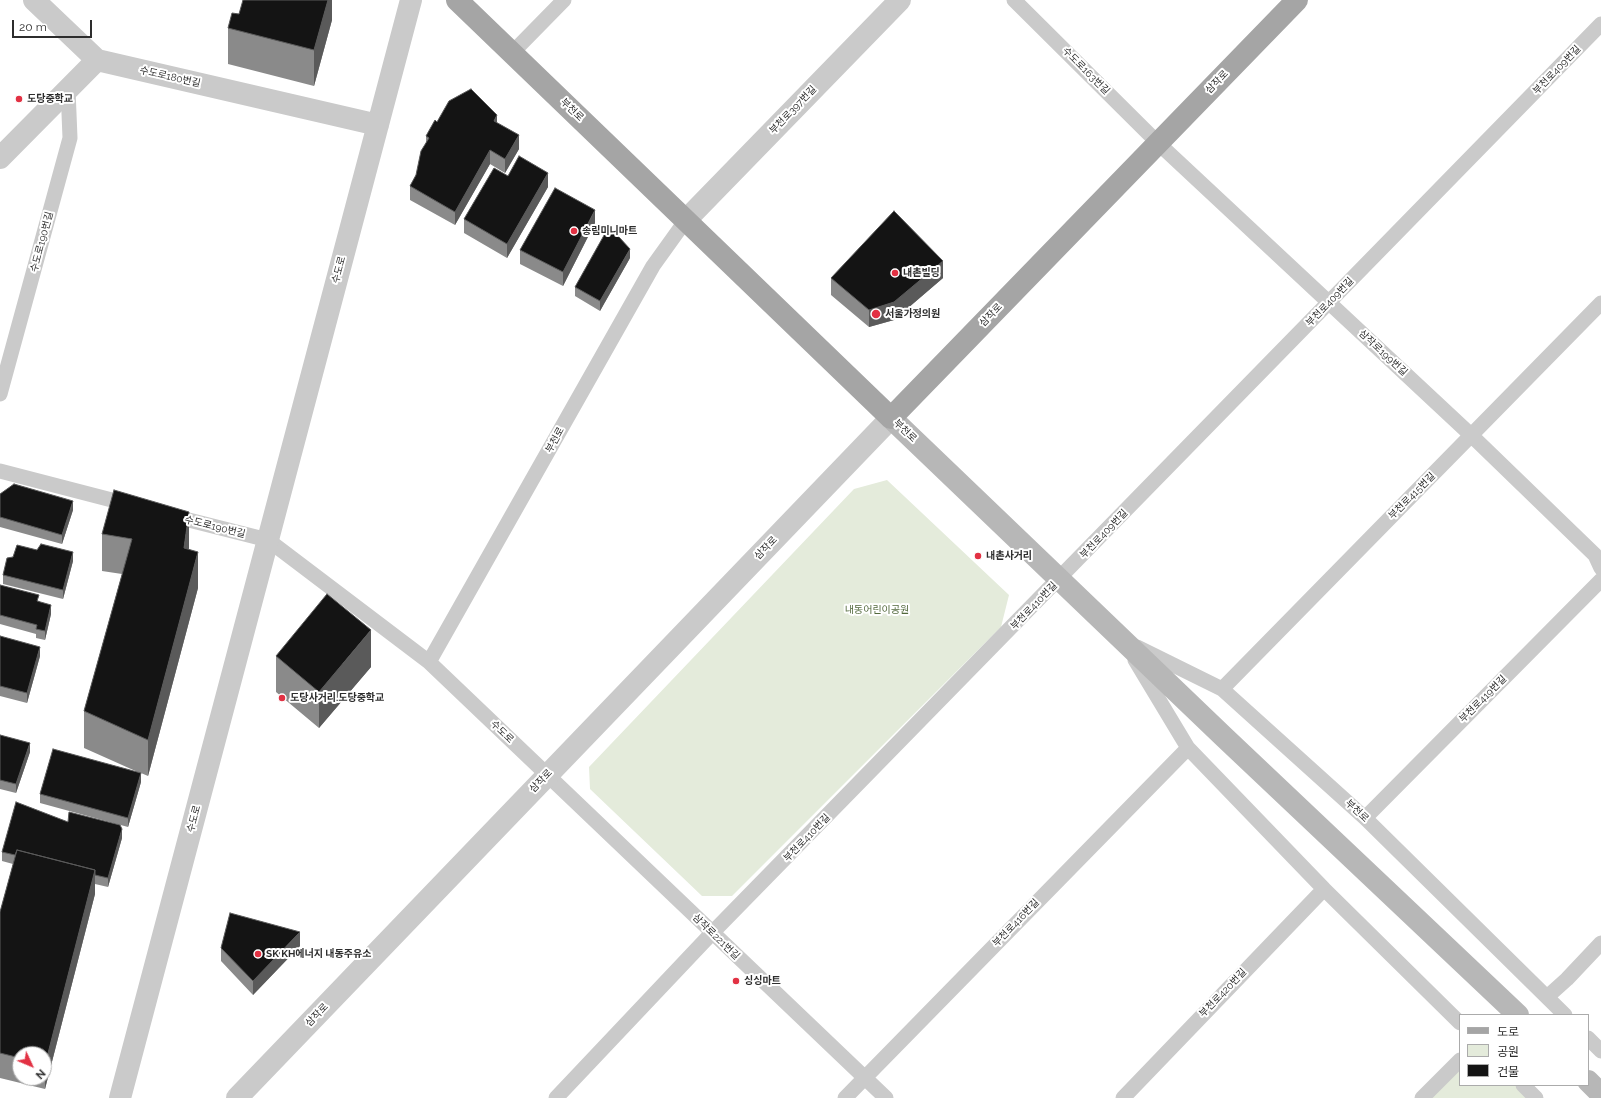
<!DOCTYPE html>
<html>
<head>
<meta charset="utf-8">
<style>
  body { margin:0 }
  #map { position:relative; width:1601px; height:1098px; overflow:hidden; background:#fff; font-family:Raleway,"Noto Sans KR",sans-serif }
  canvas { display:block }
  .legend { position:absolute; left:1459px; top:1014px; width:130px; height:72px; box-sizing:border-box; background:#fff; border:1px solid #ababab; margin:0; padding:5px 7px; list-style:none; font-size:12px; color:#2d2d2d }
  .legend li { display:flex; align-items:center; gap:8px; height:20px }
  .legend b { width:20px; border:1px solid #ababab }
  .north { position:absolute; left:12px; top:1046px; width:40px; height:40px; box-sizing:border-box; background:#fff; border:1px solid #ababab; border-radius:50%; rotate:134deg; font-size:11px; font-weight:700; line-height:16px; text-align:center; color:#2d2d2d }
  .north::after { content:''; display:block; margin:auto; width:14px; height:18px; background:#e23143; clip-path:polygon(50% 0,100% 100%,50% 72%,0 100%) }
  .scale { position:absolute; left:12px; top:20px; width:80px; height:18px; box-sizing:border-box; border:2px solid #2d2d2d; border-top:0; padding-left:5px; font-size:12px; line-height:14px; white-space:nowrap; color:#2d2d2d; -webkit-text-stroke:3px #fff; paint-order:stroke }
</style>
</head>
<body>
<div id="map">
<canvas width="1601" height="1098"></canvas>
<ul class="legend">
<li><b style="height:5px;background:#a5a5a5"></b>도로</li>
<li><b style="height:11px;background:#e4ebdb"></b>공원</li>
<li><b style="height:11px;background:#141414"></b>건물</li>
</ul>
<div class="north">N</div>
<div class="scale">20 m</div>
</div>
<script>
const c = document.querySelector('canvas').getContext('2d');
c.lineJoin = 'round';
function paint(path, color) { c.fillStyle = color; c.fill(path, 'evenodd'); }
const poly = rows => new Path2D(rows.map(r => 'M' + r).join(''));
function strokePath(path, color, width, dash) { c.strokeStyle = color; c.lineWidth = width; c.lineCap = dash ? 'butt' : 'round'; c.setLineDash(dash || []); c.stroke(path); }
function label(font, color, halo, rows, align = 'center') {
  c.font = font + ' Raleway,"Noto Sans KR",sans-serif'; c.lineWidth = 4; c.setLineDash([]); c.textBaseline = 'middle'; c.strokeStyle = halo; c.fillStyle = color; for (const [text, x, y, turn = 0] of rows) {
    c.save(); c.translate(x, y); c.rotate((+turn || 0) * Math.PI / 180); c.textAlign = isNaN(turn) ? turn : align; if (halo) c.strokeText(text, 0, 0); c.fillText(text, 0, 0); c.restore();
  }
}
paint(poly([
  [887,480,1009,595,1001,627,732,896,702,896,590,789,589,767,854,489],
  [1460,1068,1460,1085,1515,1085,1529,1098,1429,1098]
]), '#e4ebdb');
strokePath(poly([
  [1014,0,1158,143,1472,436,1595,555,1601,568],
  [512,53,564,0],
  [0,394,70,138,68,89],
  [0,471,131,505],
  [169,515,268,540,429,662,886,1098],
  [1137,647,1222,689,1365,818,1565,1015],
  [1135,660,1188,748,1324,889,1460,1023],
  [429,662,653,266,686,220],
  [1222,689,1601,303],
  [1365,818,1601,580],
  [1547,997,1567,979,1601,943],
  [1588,1038,1601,1051],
  [1523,1085,1536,1098],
  [556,1098,712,933,1601,24],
  [845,1098,1188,748],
  [1123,1098,1324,889],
  [1422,1098,1460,1060]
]), '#cacaca', 15);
strokePath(poly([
  [34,0,97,60],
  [0,158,97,60,378,125],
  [686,220,900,0],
  [120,1098,411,0],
  [237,1098,891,418]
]), '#cacaca', 22);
strokePath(poly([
  [891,418,1224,737,1518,1015],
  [1588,1081,1601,1094]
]), '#b7b7b7', 22);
strokePath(poly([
  [457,0,891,418,1297,0]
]), '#a5a5a5', 22);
paint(poly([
  [332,0,332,20,314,86,228,64,228,28,239,14],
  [437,122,497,123,519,149,505,173,490,164,455,225,410,200,410,186,416,175,426,143,426,136],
  [508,176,548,187,507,258,464,233,464,219],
  [595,223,563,286,520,264,520,250],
  [630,258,600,311,575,296,575,287],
  [831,278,943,278,894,320,869,327,831,295],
  [0,494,73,510,62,544,0,527],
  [102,534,189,549,198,588,148,776,141,773,141,782,128,827,40,803,40,794,140,773,84,748,84,711,122,574,102,571],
  [37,550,73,561,63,599,3,584,3,575,13,557],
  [0,585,39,601,51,614,45,640,36,638,36,634,0,624],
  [0,636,40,656,27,703,0,696],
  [276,656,371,667,319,728,276,692],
  [0,735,30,752,16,793,0,789],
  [68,822,122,838,108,887,95,884,95,894,45,1089,0,1078,0,912,13,864,2,861,2,852],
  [20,1054,44,1054,44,1078,20,1078],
  [300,946,253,995,221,961,221,948]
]), '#8a8a8a');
paint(poly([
  [328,0,332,0,332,20,314,86,314,50],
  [497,115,497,129,494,121],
  [519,135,519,149,505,173,505,159],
  [490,150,490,164,455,225,455,212],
  [548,173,548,187,507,258,507,244],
  [595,210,595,223,563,286,563,272],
  [630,249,630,258,600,311,600,301],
  [943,261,943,278,894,320,869,327,869,310],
  [73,501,73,510,62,544,62,535],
  [189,512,189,548,184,585,184,548],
  [73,552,73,561,63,599,63,590],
  [198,552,198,588,148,776,148,740],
  [51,605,51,614,45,640,45,631],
  [371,630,371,667,319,728,319,692],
  [40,647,40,656,27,703,27,693],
  [30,743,30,752,16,793,16,784],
  [141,773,141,782,128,827,128,818],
  [122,829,122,838,108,887,108,878],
  [95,870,95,894,45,1089,45,1065],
  [300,932,300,946,253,995,253,981]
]), '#5a5a5a');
const building = poly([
  [243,0,328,0,314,50,228,28,232,13,239,14,243,0],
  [471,89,497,115,494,121,519,135,505,159,490,150,455,212,410,186,416,175,421,151,429,138,426,136,435,120,437,122,449,101,471,89],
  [519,156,548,173,507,244,464,219,494,168,508,176,519,156],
  [555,188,595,210,563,272,520,250,555,188],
  [894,211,943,261,894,302,869,310,831,278,894,211],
  [607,230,619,237,630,249,600,301,575,287,607,230],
  [14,484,73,501,62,535,0,517,0,494,14,484],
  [114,490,189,512,184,548,198,552,148,740,84,711,132,539,102,534,114,490],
  [41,544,73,552,63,590,3,575,7,558,13,557,17,545,37,550,41,544],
  [0,585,39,595,37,601,51,605,45,631,36,629,37,625,0,615,0,585],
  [327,594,371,630,319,692,276,656,327,594],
  [0,636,40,647,27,693,0,686,0,636],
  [0,735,30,743,16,784,0,780,0,735],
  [53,749,141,773,128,818,40,794,53,749],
  [16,802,68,822,69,812,120,825,122,829,108,878,95,875,95,870,17,850,15,855,2,852,16,802],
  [17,850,95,870,45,1065,44,1065,44,1054,20,1054,20,1058,0,1053,0,912,17,850],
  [230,913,300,932,253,981,221,948,230,913]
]);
paint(building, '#141414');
strokePath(building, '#5a5a5a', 1);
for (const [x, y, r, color] of [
  [19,99,4,"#e23143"],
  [574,231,4,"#e23143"],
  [895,273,4,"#e23143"],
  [876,314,5,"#e23143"],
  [978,556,4,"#e23143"],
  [282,698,4,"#e23143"],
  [258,954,4,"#e23143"],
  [736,981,4,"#e23143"]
]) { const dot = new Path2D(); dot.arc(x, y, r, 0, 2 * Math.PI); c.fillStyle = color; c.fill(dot); strokePath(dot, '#fff', 1.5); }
label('10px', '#2d2d2d', '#fff', [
  ["부천로409번길",1557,70,-46],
  ["수도로163번길",1086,71,45],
  ["수도로180번길",170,77,13],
  ["삼작로",1217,82,-46],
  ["부천로",572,110,44],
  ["부천로397번길",793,110,-46],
  ["수도로190번길",42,242,-75],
  ["수도로",339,270,-75],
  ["부천로409번길",1330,302,-46],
  ["삼작로",991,315,-46],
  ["삼작로199번길",1383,353,43],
  ["부천로",905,431,44],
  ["부천로",555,440,-61],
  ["부천로415번길",1412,496,-45],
  ["수도로190번길",215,527,14],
  ["부천로409번길",1104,534,-46],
  ["삼작로",766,548,-46],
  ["부천로410번길",1034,606,-46],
  ["부천로419번길",1483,699,-45],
  ["수도로",502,732,44],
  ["삼작로",541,781,-46],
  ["부천로",1357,811,43],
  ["수도로",194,819,-75],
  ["부천로410번길",807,838,-46],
  ["부천로416번길",1016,923,-46],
  ["삼작로221번길",716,937,44],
  ["부천로420번길",1223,993,-46],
  ["삼작로",317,1015,-46]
]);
label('bold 10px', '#2d2d2d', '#fff', [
  ["도당중학교",27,99],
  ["송림미니마트",582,231],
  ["내촌빌딩",903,273],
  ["서울가정의원",885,314],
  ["내촌사거리",986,556],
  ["도당사거리.도당중학교",290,698],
  ["SK KH에너지 내동주유소",266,954],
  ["싱싱마트",744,981]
], 'left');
label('10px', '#52683c', '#fff', [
  ["내동어린이공원",877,610]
]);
</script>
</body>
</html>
